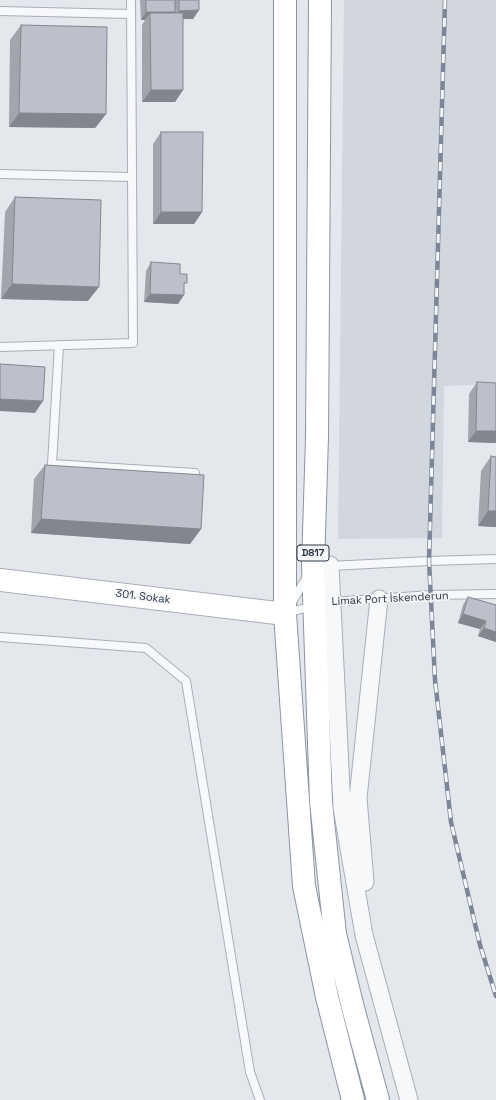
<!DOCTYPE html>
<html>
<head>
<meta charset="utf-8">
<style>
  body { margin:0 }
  canvas { display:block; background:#e4e7ec }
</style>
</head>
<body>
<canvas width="496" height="1100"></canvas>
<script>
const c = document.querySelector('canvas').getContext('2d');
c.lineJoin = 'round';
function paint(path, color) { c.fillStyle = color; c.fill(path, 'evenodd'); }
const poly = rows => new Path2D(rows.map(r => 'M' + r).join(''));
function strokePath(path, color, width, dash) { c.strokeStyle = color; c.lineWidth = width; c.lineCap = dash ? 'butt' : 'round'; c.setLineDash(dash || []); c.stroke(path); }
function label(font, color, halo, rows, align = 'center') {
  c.font = font + ' "Space Grotesk",sans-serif'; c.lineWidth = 3.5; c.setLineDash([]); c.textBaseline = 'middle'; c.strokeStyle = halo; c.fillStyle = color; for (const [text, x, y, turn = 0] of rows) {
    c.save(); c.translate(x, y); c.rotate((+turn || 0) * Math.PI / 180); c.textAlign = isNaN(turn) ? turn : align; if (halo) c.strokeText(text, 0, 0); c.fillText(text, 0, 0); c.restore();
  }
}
paint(poly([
  [344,0,496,0,496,384,444,386,442,538,338,539]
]), '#d2d6de');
const lane = poly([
  [0,11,130,14],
  [0,174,132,177],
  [59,345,52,464,195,473],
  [0,347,133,343,131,0],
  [329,566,429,561,496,559],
  [331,602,431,595,496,594],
  [291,604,308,575],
  [286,613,313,606],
  [0,637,146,648,186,681,250,1072,260,1100]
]);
const street = poly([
  [330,565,342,808,364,935,409,1100],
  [365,882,358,798,379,599]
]);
const secondary = poly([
  [0,580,285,614]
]);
const highway = poly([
  [285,0,285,614,304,886,327,997,353,1100],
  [320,0,317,437,313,566,321,802,335,934,353,1008,378,1100]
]);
strokePath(lane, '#a9aeb7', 10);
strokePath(street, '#a9aeb7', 19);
strokePath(secondary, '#a9aeb7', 24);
strokePath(highway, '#8b94a3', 24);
strokePath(lane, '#f7f8fa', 8);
strokePath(street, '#f7f8fa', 17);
strokePath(secondary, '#fff', 22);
strokePath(highway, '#fff', 22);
const rail = poly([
  [445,0,429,561,435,680,451,822,480,945,496,996]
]);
strokePath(rail, '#7d8696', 4.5);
strokePath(rail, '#f4f6f9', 3, [9]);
paint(poly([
  [140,0,199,0,199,10,193,19,183,19,183,90,175,102,142,102,142,25,145,20,141,20],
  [21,25,106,114,95,128,9,127,10,40],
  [161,132,202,212,194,224,153,224,153,144],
  [15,197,88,301,1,299,5,212],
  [151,262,180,274,184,286,178,304,144,302,146,271],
  [477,382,496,443,468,442,469,394],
  [491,456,496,527,478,526,481,471],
  [45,465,201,529,190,544,31,533,34,479],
  [468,597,496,605,496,642,478,636,480,629,458,623,463,605]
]), '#a1a5ae');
paint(poly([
  [199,10,193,19,173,19,179,11],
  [146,12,175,12,169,20,150,13,145,20,141,20],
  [151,90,183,90,175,102,142,102],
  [19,113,106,114,95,128,9,127],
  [161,212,202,212,194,224,153,224],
  [12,284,99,287,88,301,1,299],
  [150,294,184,295,178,304,144,302],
  [0,399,43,401,35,413,0,411],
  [476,431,496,431,496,443,468,442],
  [488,511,496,511,496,527,478,526],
  [41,519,201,529,190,544,31,533],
  [463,614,486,621,480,629,458,623],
  [484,628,496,632,496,642,478,636]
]), '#83868d');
const building = poly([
  [146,0,175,0,175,12,146,12,146,0],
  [179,0,199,0,199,10,179,11,179,0],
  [150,13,183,13,183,90,151,90,150,13],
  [21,25,107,27,106,114,19,113,21,25],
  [161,132,203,132,202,212,161,212,161,132],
  [15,197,101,200,99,287,12,284,15,197],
  [151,262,180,264,180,274,187,274,187,283,184,283,184,295,150,294,151,262],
  [0,364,45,367,43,401,0,399,0,364],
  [477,382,496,383,496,431,476,431,477,382],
  [491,456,496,457,496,511,488,511,491,456],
  [45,465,204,475,201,529,41,519,45,465],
  [468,597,496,605,496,632,484,628,486,621,463,614,468,597]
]);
paint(building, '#bbc0ca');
strokePath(building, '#83868d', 1);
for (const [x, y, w] of [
  [313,553,32]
]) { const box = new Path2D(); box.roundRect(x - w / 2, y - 8, w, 16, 3); c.fillStyle = '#f4f6f9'; c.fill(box); strokePath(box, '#2b3445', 1); }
label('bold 10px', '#2b3445', null, [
  ["D817",313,553]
]);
label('11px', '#2b3445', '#f4f6f9', [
  ["301. Sokak",143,597,7],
  ["Limak Port İskenderun",390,599,-3]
]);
</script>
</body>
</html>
